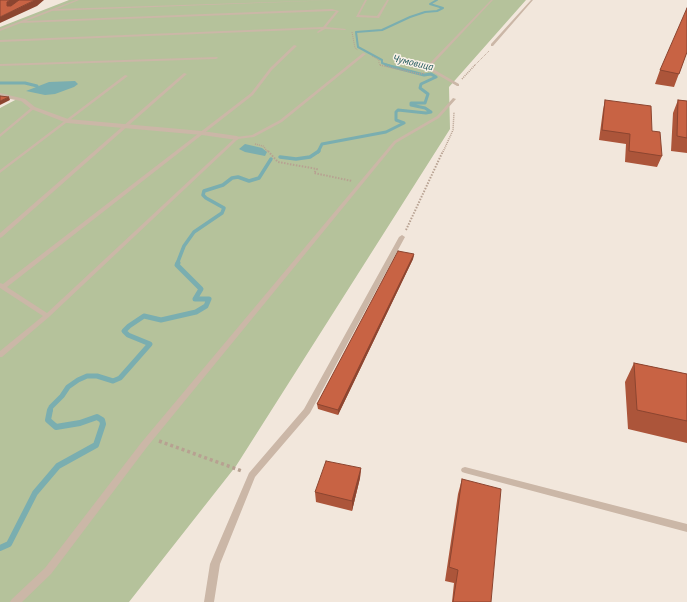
<!DOCTYPE html>
<html>
<head>
<meta charset="utf-8">
<style>
  body { margin:0 }
  canvas { display:block; background:#f2e7dc }
</style>
</head>
<body>
<canvas width="687" height="602"></canvas>
<script>
const c = document.querySelector('canvas').getContext('2d');
c.lineJoin = 'round';
function paint(path, color) { c.fillStyle = color; c.fill(path, 'evenodd'); }
const poly = rows => new Path2D(rows.map(r => 'M' + r).join(''));
function strokePath(path, color, width, dash) { c.strokeStyle = color; c.lineWidth = width; c.lineCap = dash ? 'butt' : 'round'; c.setLineDash(dash || []); c.stroke(path); }
function label(font, color, halo, rows, align = 'center') {
  c.font = font + ' "PT Sans",sans-serif'; c.lineWidth = 3; c.setLineDash([]); c.textBaseline = 'middle'; c.strokeStyle = halo; c.fillStyle = color; for (const [text, x, y, turn = 0] of rows) {
    c.save(); c.translate(x, y); c.rotate((+turn || 0) * Math.PI / 180); c.textAlign = isNaN(turn) ? turn : align; if (halo) c.strokeText(text, 0, 0); c.fillText(text, 0, 0); c.restore();
  }
}
paint(poly([
  [69,0,526,0,449,87,450,129,236,466,129,602,0,602,0,108,17,99,0,97,0,27]
]), '#b5c29b');
paint(poly([
  [75,81,78,84,74,87,55,94,45,95,26,91,49,82],
  [245,144,262,148,267,152,265,156,245,152,239,149]
]), '#7aaeb0');
strokePath(poly([
  [390,66,382,63,382,60,358,47,356,32,382,30,410,17,425,12,437,11,443,8,430,4,437,0]
]), '#7aaeb0', 2);
strokePath(poly([
  [0,83,25,83,37,86],
  [318,152,322,144,386,132,404,123,396,120,396,112,398,110,426,113,431,112,425,108,411,105,411,103,425,103,428,94,420,88,421,84,436,77,431,74,424,75,386,65]
]), '#7aaeb0', 3);
strokePath(poly([
  [280,157,296,159,310,157,319,151],
  [177,264,184,246,194,232,222,213,224,208,206,198,203,195,204,191,223,185,232,178,238,177,249,181,259,178,271,159]
]), '#7aaeb0', 3.5);
strokePath(poly([
  [50,411,51,407,62,396,68,387,78,380,87,376,97,376,113,381,120,378,150,344,128,335,124,331,129,326,144,316,161,320,196,312,206,306,209,299,195,299,201,289,177,265,178,263]
]), '#7aaeb0', 5);
strokePath(poly([
  [0,548,9,544,35,493,58,466,96,445,103,424,102,420,97,417,80,423,56,427,48,420,50,410]
]), '#7aaeb0', 6);
strokePath(poly([
  [352,32,355,48,358,50],
  [372,56,379,60,379,64,381,66],
  [474,66,489,51]
]), '#b7a191', 1, [1, 1]);
strokePath(poly([
  [380,65,419,74,425,73],
  [462,79,475,65],
  [255,144,263,146,268,152],
  [443,152,453,130,454,112]
]), '#b7a191', 1.5, [1, 1]);
strokePath(poly([
  [268,151,278,162,317,169,314,173,352,181],
  [406,230,443,151]
]), '#b7a191', 2, [1.5, 1.5]);
strokePath(poly([
  [159,441,242,471]
]), '#b7a191', 3.5, [3, 3]);
paint(poly([
  [76,0,79,0,57,9,337,0,52,11,26,21,332,9,339,11,326,27,346,29,345,30,325,29,318,33,317,32,321,29,0,42,0,40,323,27,336,11,332,11,21,23,0,31,0,29,76,0],
  [365,0,367,0,359,15,377,16,387,0,389,0,379,18,356,17,365,0],
  [491,0,493,0,432,65,433,69,459,84,459,86,457,86,431,71,429,64,491,0],
  [531,0,533,0,493,46,491,46,491,44,531,0],
  [294,45,297,46,272,70,253,95,7,287,47,313,236,137,252,135,280,120,363,53,366,54,282,122,254,137,238,139,49,317,2,357,0,357,0,351,43,316,0,288,0,283,3,284,251,93,270,68,294,45],
  [217,57,218,58,216,59,0,66,0,64,217,57],
  [184,73,187,74,2,237,0,238,0,233,184,73],
  [125,75,128,76,0,173,0,170,125,75],
  [453,98,456,99,439,118,396,143,147,447,51,574,22,602,10,602,12,599,45,568,141,443,394,141,437,116,453,98],
  [32,107,35,108,0,137,0,134,32,107],
  [402,235,405,237,310,413,255,477,220,564,214,602,204,602,210,564,249,473,304,409,399,237,402,235],
  [465,467,687,524,687,532,465,473,462,472,461,470,462,468,465,467]
]), '#cbb7a7');
paint(poly([
  [0,93,25,99,35,107,68,119,202,131,237,136,240,138,237,140,202,135,67,123,31,109,21,101,0,97,0,93]
]), '#cbb7a7');
paint(poly([
  [687,52,674,87,655,84,660,70],
  [605,100,652,131,662,156,657,167,625,162,626,144,599,140,603,110],
  [678,100,687,101,687,153,671,151,673,113],
  [414,254,413,259,338,415,318,409,317,404],
  [634,363,687,374,687,443,628,429,625,382],
  [361,468,360,478,352,511,316,502,315,492],
  [462,479,491,602,452,602,454,583,445,581,458,494]
]), '#ac553a');
paint(poly([
  [10,0,20,0,9,8,7,6,7,2],
  [35,0,44,0,37,6,0,23,0,17],
  [9,97,10,100,0,105,0,101],
  [414,254,413,259,338,415,338,410],
  [361,468,360,478,352,511,352,501]
]), '#8c4530');
const building = poly([
  [0,0,10,0,7,2,7,6,11,6,19,0,35,0,0,17,0,0],
  [687,8,687,52,679,74,660,70,687,8],
  [0,96,9,97,0,101,0,96],
  [605,100,651,106,652,131,660,132,662,156,629,151,630,134,602,130,605,100],
  [678,100,687,101,687,138,677,136,678,100],
  [398,251,414,254,338,410,317,404,398,251],
  [634,363,687,374,687,421,637,410,634,363],
  [326,461,361,468,352,501,315,492,326,461],
  [462,479,501,489,491,602,453,602,458,570,449,567,462,479]
]);
paint(building, '#c86344');
strokePath(building, '#8c4530', 1);
label('italic 10px', '#1d5659', '#faf2e8', [
  ["Чумовица",413,63,13]
]);
</script>
</body>
</html>
